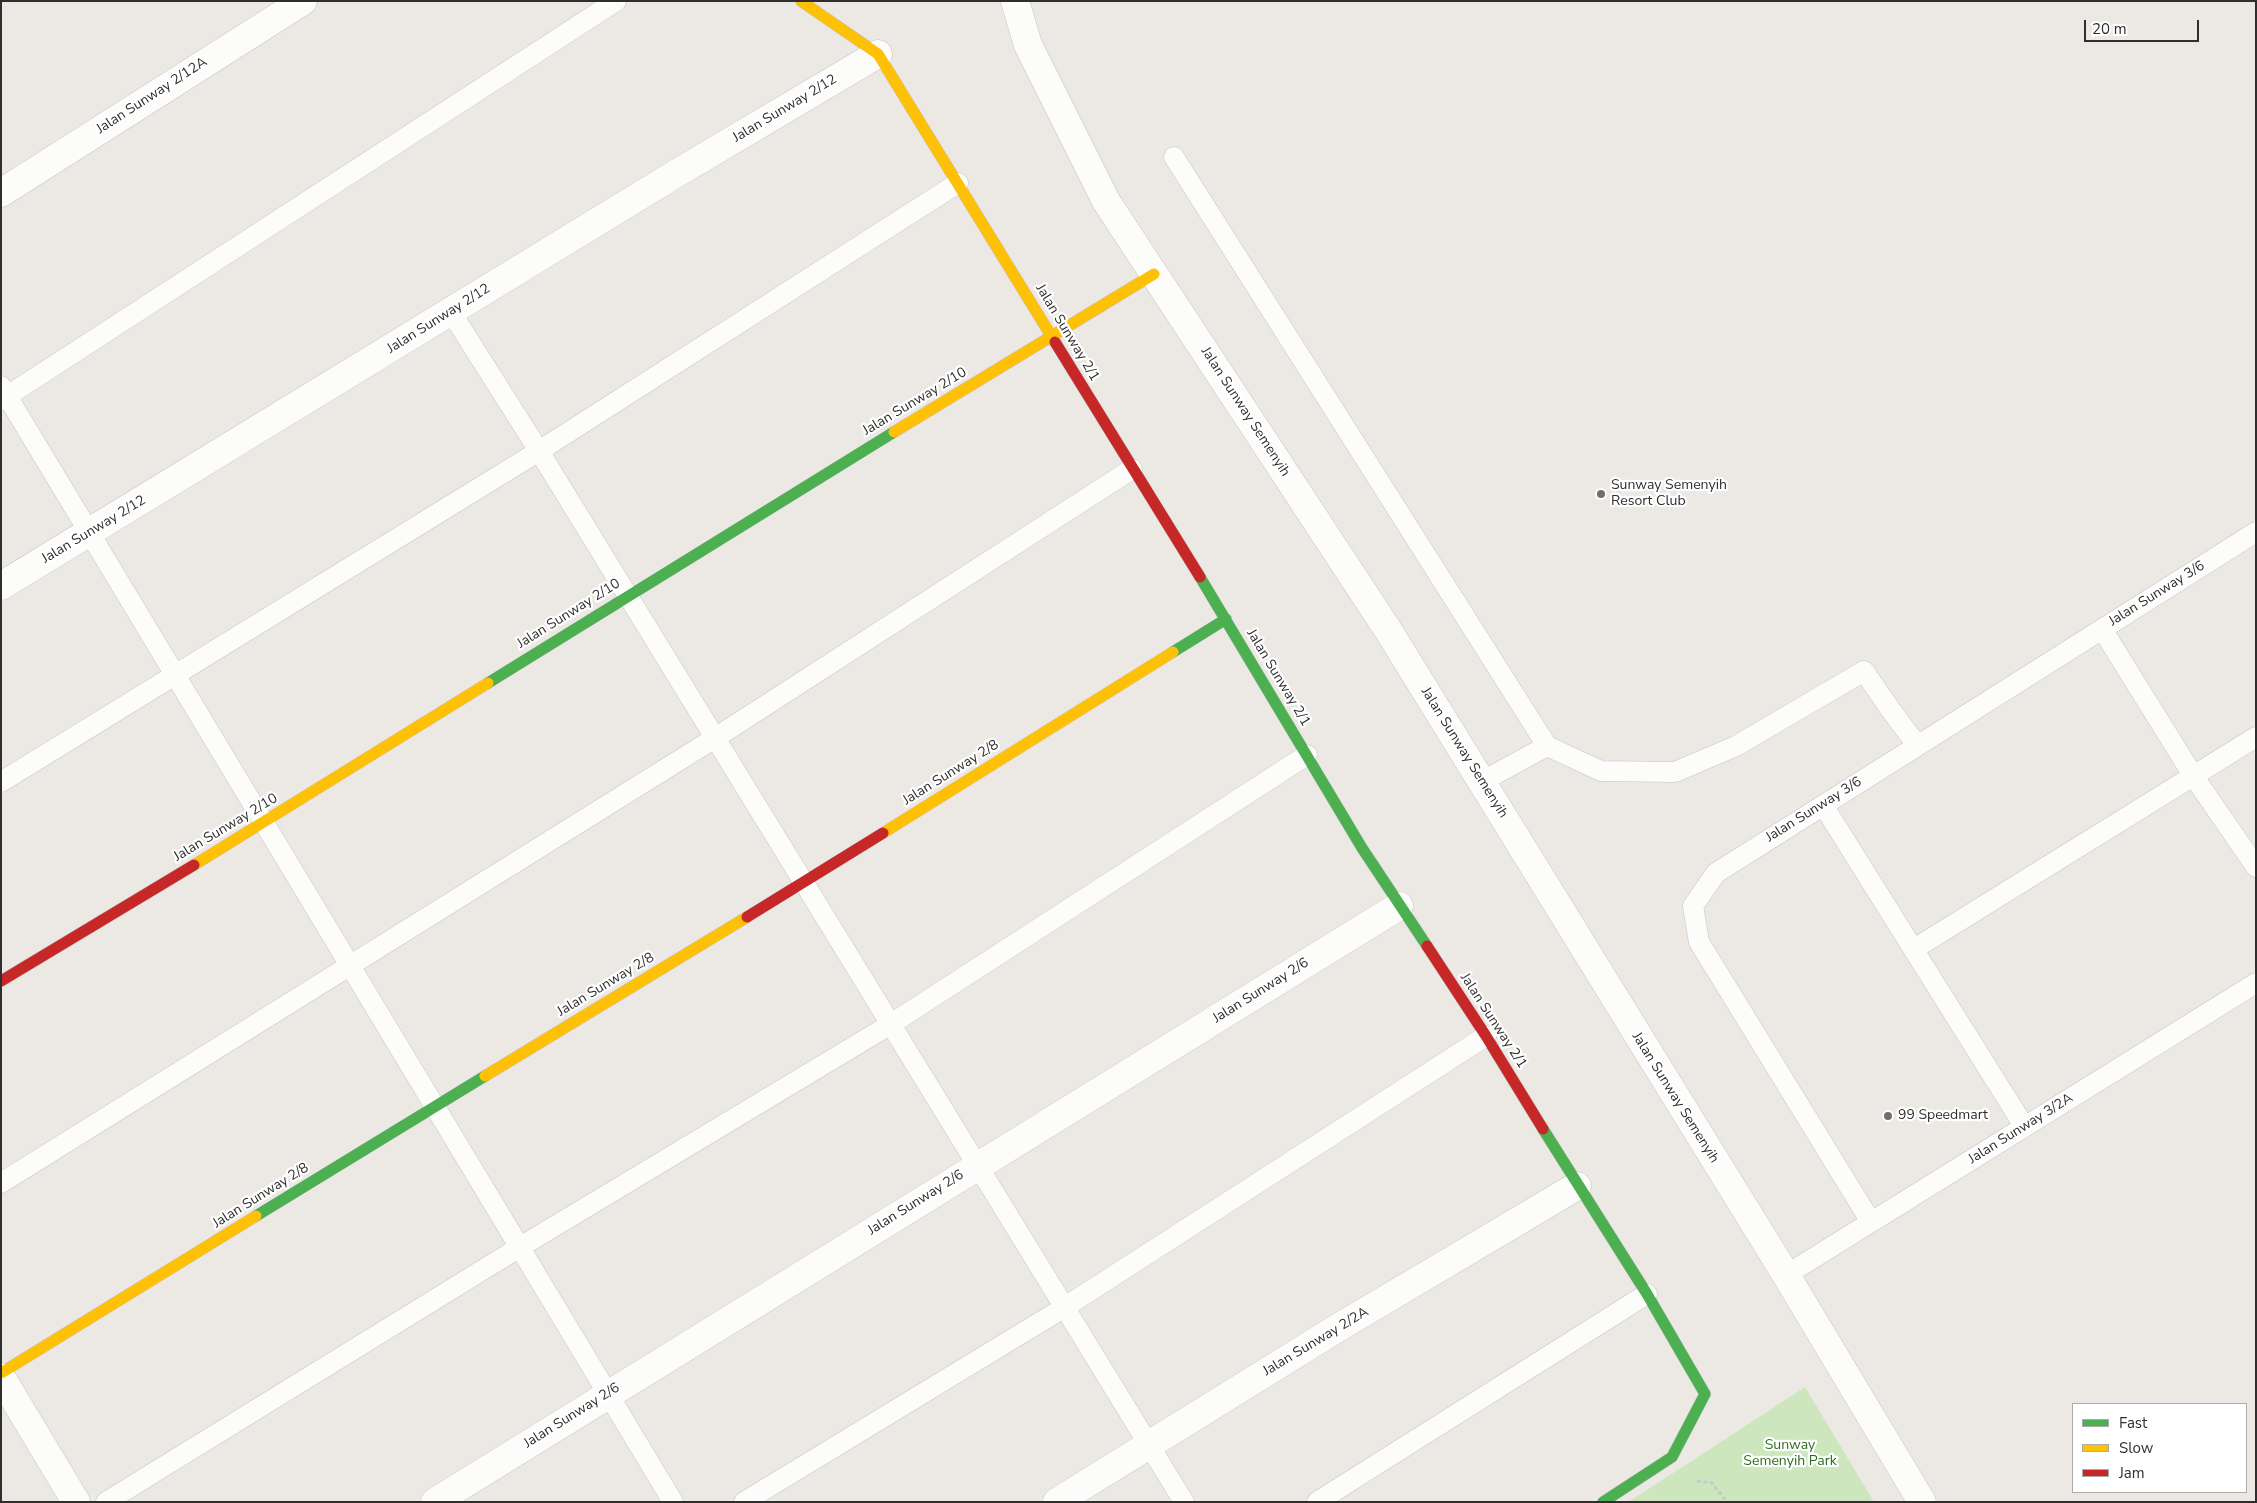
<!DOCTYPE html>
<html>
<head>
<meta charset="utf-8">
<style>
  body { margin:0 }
  #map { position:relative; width:2257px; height:1503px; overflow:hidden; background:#ece8e4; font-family:"Nunito Sans",sans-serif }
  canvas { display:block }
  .frame { position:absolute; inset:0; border:2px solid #2e2e2e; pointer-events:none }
  .legend { position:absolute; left:2072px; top:1403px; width:175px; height:90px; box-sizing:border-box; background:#fff; border:1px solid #ababab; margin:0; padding:6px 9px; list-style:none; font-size:15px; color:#2e2e2e }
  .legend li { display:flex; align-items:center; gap:10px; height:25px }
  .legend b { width:25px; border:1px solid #ababab }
  .scale { position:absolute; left:2084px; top:20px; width:115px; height:22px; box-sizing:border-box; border:2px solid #2e2e2e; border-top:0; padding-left:6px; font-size:15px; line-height:18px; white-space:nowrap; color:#2e2e2e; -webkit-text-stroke:4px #fff; paint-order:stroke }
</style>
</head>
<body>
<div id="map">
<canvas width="2257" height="1503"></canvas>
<div class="frame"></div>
<ul class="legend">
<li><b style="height:6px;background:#4caf50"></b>Fast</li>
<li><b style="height:6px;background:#ffc107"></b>Slow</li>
<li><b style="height:6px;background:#c62828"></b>Jam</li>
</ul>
<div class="scale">20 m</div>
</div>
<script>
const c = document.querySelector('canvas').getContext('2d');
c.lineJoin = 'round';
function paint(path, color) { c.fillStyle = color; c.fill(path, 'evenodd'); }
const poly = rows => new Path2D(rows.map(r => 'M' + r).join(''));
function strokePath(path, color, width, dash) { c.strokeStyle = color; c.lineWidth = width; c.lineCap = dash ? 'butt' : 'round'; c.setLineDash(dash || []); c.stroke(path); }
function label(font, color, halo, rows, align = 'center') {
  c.font = font + ' "Nunito Sans",sans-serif'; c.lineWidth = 4.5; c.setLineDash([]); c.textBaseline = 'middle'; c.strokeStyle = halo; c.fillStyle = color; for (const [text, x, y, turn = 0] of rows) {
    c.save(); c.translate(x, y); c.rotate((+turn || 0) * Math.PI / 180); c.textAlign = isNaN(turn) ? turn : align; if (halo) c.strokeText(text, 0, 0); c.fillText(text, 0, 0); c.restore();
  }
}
paint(poly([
  [1805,1387,1874,1502,1628,1502,1684,1466]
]), '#cee6be');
const lane = poly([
  [1174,157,1547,746,1601,771,1675,772,1736,746,1864,671,1890,709,1917,745],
  [451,312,539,451,1184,1502],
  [1,386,673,1502],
  [1,400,616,1],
  [2102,629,2194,777,2256,867],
  [1,782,539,451,958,183],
  [1481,782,1547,746],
  [1823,805,2024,1126],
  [1914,949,2256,737],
  [1,1183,715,738,1132,469],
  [1871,1222,1699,942,1693,906,1716,873,2256,532],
  [1786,1275,2256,983],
  [106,1502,520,1247,891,1024,1307,755],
  [744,1502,1065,1307,1486,1036],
  [1317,1502,1647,1294]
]);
const street = poly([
  [1015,1,1028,45,1106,201,1388,630,1786,1275,1922,1502],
  [1,193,303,1],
  [1,586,677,173,878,54],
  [1,1377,76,1502],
  [435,1502,1399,906],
  [1057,1502,1336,1329,1577,1186]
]);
const fast = poly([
  [1200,577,1362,848,1427,946],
  [1173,652,1226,619],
  [488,683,894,432],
  [1543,1129,1647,1294,1705,1394,1672,1457,1603,1502],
  [256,1216,485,1076]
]);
const slow = poly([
  [801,1,878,54,1055,342],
  [894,432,1154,274],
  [883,833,1173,652],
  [194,865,488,683],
  [485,1076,747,917],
  [1,1373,256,1216]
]);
const jam = poly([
  [1055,342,1200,577],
  [747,917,883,833],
  [1427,946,1486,1036,1543,1129],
  [1,981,194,865]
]);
strokePath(lane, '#c5c4c5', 21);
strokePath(street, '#c5c4c5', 29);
strokePath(fast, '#c5c4c5', 12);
strokePath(slow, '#c5c4c5', 12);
strokePath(jam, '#c5c4c5', 12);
strokePath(poly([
  [1697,1481,1712,1483,1727,1502]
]), '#c9c9c8', 3, [4, 2.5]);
strokePath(lane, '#fcfcfb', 20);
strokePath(street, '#fcfcfb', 28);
strokePath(fast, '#4caf50', 11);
strokePath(slow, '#ffc107', 11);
strokePath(jam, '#c62828', 11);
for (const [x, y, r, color] of [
  [1601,494,5,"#706f6e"],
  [1888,1116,5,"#706f6e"]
]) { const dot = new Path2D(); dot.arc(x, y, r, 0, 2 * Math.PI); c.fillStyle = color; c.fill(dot); strokePath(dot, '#fff', 2); }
label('14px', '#2e2e2e', '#fff', [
  ["Jalan Sunway 2/12A",152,96,-33],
  ["Jalan Sunway 2/12",785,109,-31],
  ["Jalan Sunway 2/12",439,319,-32],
  ["Jalan Sunway 2/1",1067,333,59],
  ["Jalan Sunway 2/10",915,402,-31],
  ["Jalan Sunway Semenyih",1245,412,57],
  ["Jalan Sunway 2/12",94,530,-31],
  ["Jalan Sunway 3/6",2157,594,-32],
  ["Jalan Sunway 2/10",569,614,-32],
  ["Jalan Sunway 2/1",1278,678,59],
  ["Jalan Sunway Semenyih",1464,753,58],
  ["Jalan Sunway 2/8",951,773,-32],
  ["Jalan Sunway 3/6",1814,810,-32],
  ["Jalan Sunway 2/10",226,828,-31],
  ["Jalan Sunway 2/8",606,985,-31],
  ["Jalan Sunway 2/6",1261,991,-32],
  ["Jalan Sunway 2/1",1493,1021,57],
  ["Jalan Sunway Semenyih",1675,1098,58],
  ["Jalan Sunway 3/2A",2021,1129,-32],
  ["Jalan Sunway 2/8",261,1196,-32],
  ["Jalan Sunway 2/6",916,1203,-32],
  ["Jalan Sunway 2/2A",1316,1342,-31],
  ["Jalan Sunway 2/6",572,1416,-32]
]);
label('14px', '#2e2e2e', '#fff', [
  ["Sunway Semenyih",1611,486],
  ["Resort Club",1611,502],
  ["99 Speedmart",1898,1116]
], 'left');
label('14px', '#2c6e1b', '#fff', [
  ["Sunway",1790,1446],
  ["Semenyih Park",1790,1462]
]);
</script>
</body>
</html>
